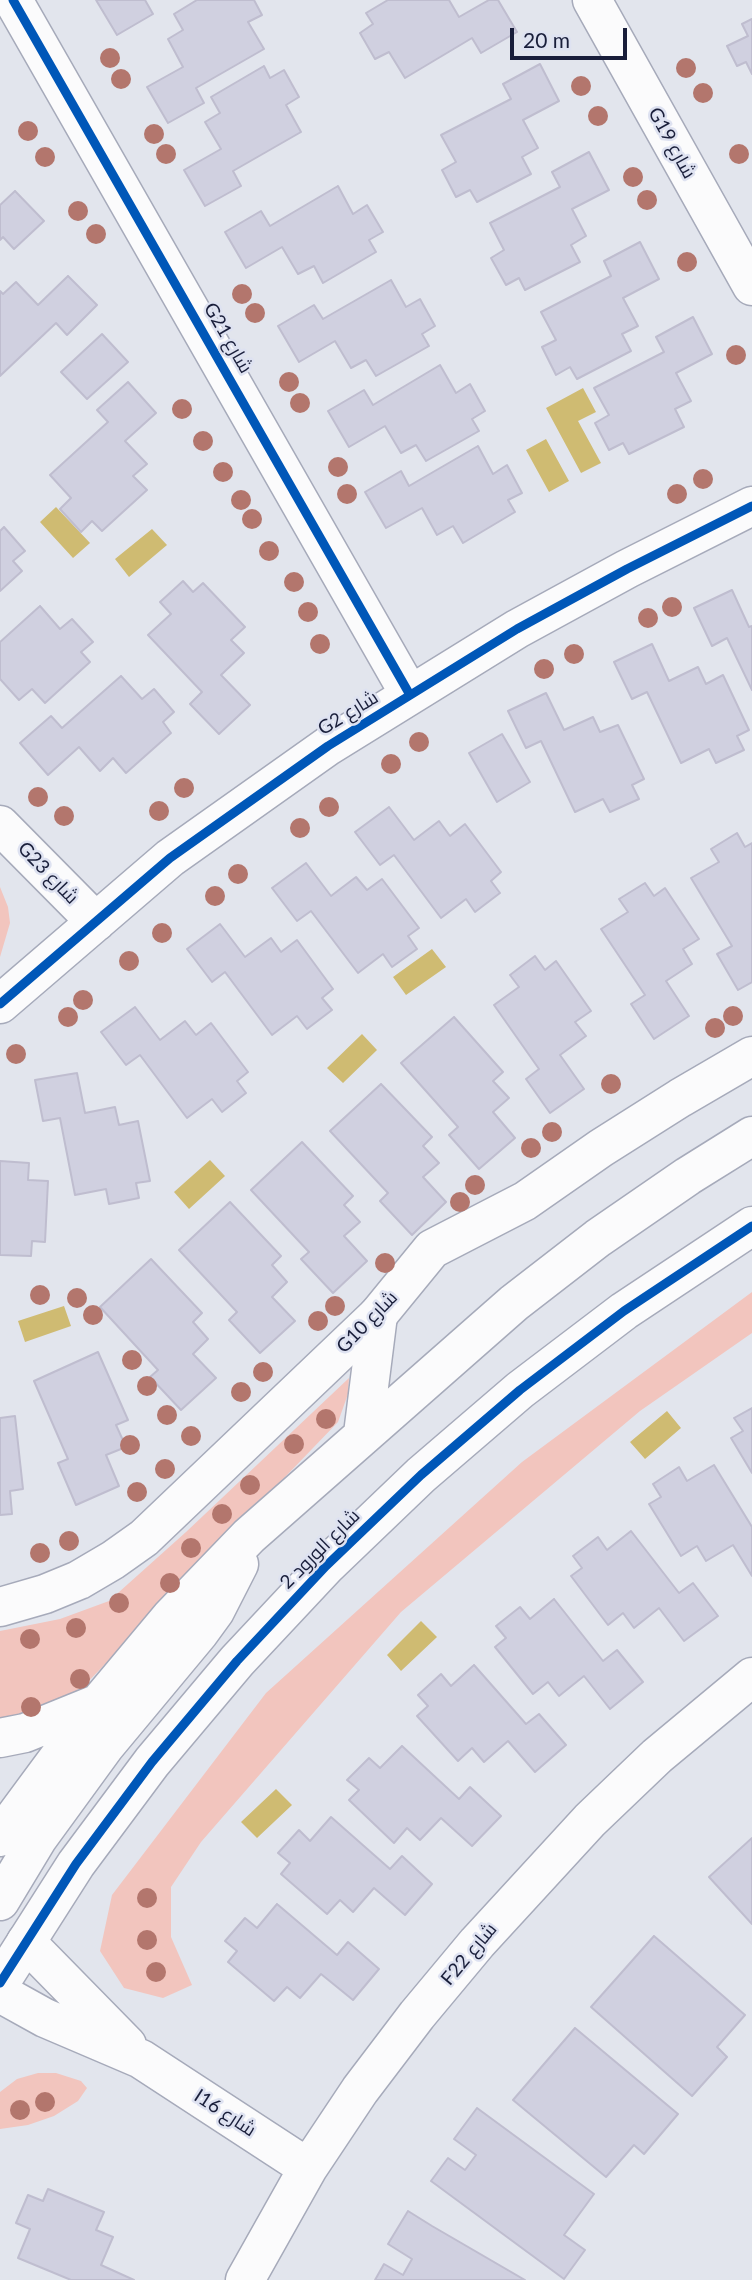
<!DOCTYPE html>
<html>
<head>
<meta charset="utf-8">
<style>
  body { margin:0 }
  #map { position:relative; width:752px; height:2280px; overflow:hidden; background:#e2e5ed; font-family:Lato,sans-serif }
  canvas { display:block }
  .scale { position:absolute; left:510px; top:28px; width:117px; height:32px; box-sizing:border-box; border:4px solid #191e3a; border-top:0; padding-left:9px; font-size:21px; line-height:24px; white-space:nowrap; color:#191e3a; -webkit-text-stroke:5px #dee2f1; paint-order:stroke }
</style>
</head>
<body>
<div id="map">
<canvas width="752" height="2280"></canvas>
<div class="scale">20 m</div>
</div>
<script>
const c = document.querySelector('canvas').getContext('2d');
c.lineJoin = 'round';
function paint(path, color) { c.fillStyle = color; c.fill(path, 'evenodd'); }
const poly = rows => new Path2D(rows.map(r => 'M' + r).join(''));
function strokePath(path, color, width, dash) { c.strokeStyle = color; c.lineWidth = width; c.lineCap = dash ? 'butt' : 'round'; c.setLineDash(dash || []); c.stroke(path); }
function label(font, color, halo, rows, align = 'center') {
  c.font = font + ' Lato,Cairo,sans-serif'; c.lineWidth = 5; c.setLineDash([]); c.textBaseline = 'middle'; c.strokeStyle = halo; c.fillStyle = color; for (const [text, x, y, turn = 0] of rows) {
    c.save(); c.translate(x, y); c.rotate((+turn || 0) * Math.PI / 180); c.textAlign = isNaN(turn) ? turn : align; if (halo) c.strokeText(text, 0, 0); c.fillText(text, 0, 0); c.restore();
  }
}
paint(poly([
  [0,887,8,907,10,923,0,957],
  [752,1292,752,1333,640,1411,401,1612,201,1842,171,1887,171,1937,192,1985,163,1998,124,1988,100,1951,112,1895,266,1693,522,1462],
  [349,1378,348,1394,338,1422,83,1687,17,1724,0,1726,0,1631,60,1619,109,1601,186,1532],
  [38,2073,56,2073,81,2081,87,2088,78,2101,54,2116,28,2125,0,2129,0,2092,17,2079]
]), '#f2c5be');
paint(poly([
  [583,388,596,412,578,421,601,463,581,473,546,408],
  [546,439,569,481,549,492,526,450],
  [56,507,90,543,73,558,40,522],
  [152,529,167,545,129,577,115,559],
  [432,949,446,967,406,995,393,977],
  [362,1034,377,1050,343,1083,327,1068],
  [210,1160,225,1176,189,1209,174,1192],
  [64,1306,71,1326,25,1342,18,1321],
  [667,1411,681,1428,645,1459,630,1442],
  [421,1621,437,1637,401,1671,387,1655],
  [276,1789,292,1805,257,1838,241,1822]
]), '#cfbb72');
const building = poly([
  [96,0,145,0,153,14,117,35,96,0],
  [197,0,254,0,262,15,248,22,264,49,196,88,204,103,168,123,147,87,183,67,168,39,183,30,174,14,197,0],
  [388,0,449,0,459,17,489,0,498,0,517,32,481,53,472,38,405,78,389,52,375,59,360,33,373,24,366,13,388,0],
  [752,19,752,74,746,62,737,66,727,46,748,36,742,24,752,19],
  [540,64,559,101,523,120,538,148,522,157,531,174,477,202,470,190,456,197,442,170,456,162,441,135,511,99,503,84,540,64],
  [264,66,270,78,284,70,299,97,286,105,301,132,233,171,241,186,205,206,184,170,221,149,205,122,220,113,211,97,264,66],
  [589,152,609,190,572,209,586,236,571,245,580,262,525,290,519,278,506,285,491,258,504,250,490,223,560,187,552,172,589,152],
  [338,186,353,214,367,205,383,232,369,240,376,252,323,283,314,266,298,274,282,247,246,268,225,232,261,211,270,226,338,186],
  [15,191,44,221,14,249,3,237,0,240,0,205,15,191],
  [640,242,659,279,623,298,638,326,622,334,631,351,577,379,570,367,556,375,542,347,556,340,541,312,611,276,604,261,640,242],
  [68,276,97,305,67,335,56,323,0,376,0,291,3,294,16,282,38,305,68,276],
  [391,280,406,307,420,299,435,326,422,334,429,346,376,376,366,360,351,368,335,341,299,362,278,326,314,305,323,319,391,280],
  [693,317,712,354,676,373,691,401,675,409,684,427,629,454,623,443,609,450,595,423,609,415,594,388,664,352,656,337,693,317],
  [102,334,128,362,87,399,61,372,102,334],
  [440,365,456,393,470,384,485,411,472,419,479,431,426,461,416,445,401,453,385,426,349,447,328,411,364,390,373,405,440,365],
  [128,382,156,413,125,441,147,464,133,476,147,490,102,531,92,521,81,532,60,509,71,498,50,475,108,422,97,410,128,382],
  [478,446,493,474,507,465,522,493,508,500,515,512,463,543,453,526,437,535,422,508,386,528,365,492,401,471,409,486,478,446],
  [4,527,25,551,13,561,22,571,0,591,0,531,4,527],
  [183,581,193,592,203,583,245,627,231,640,244,653,221,675,250,705,219,734,190,704,202,692,148,635,171,614,160,602,183,581],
  [732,590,749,627,752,626,752,690,727,638,712,646,694,608,732,590],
  [40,606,60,629,72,619,93,642,81,652,90,662,45,703,32,689,19,700,0,679,0,642,40,606],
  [652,644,669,681,698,667,706,684,723,675,749,730,737,736,744,750,716,763,709,749,681,763,647,692,632,699,614,662,652,644],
  [121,676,142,699,154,689,174,712,163,722,171,733,126,773,113,758,100,771,79,747,48,775,20,743,51,716,62,728,121,676],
  [546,693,564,730,593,717,600,732,618,725,644,779,632,785,639,799,610,812,603,799,575,812,541,741,526,748,508,711,546,693],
  [502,734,530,782,497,802,469,753,502,734],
  [389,807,414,840,439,821,450,836,465,824,501,872,491,881,500,893,475,912,466,899,441,918,394,855,380,865,355,832,389,807],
  [737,833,745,847,752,843,752,982,738,990,717,954,732,946,691,878,719,862,711,849,737,833],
  [306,863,331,896,356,877,367,890,382,879,419,928,408,936,417,949,392,967,383,954,358,973,311,911,297,921,272,888,306,863],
  [645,883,654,896,665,888,699,939,683,949,692,964,666,981,689,1016,654,1039,631,1004,645,995,601,929,628,912,619,899,645,883],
  [220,924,245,957,271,938,281,952,297,940,333,989,322,998,332,1010,307,1029,297,1016,272,1035,225,972,212,982,187,949,220,924],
  [535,956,545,970,556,961,591,1011,575,1022,586,1036,560,1055,584,1089,550,1113,526,1079,539,1069,494,1005,519,987,510,975,535,956],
  [135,1007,160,1040,185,1021,196,1035,211,1023,248,1072,237,1081,246,1093,222,1112,212,1099,187,1118,140,1055,126,1065,101,1032,135,1007],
  [454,1017,503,1072,493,1081,509,1098,493,1112,515,1138,479,1169,449,1135,458,1127,401,1063,454,1017],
  [77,1073,85,1113,115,1107,119,1125,138,1121,150,1181,136,1183,139,1198,109,1204,106,1189,75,1195,60,1118,43,1121,35,1080,77,1073],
  [381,1084,432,1137,423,1146,439,1163,423,1177,446,1202,412,1235,380,1201,388,1193,330,1131,381,1084],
  [302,1142,353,1196,344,1205,360,1222,344,1236,367,1261,333,1293,301,1259,309,1252,251,1190,302,1142],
  [0,1161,29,1163,28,1180,48,1181,45,1242,32,1241,31,1256,0,1255,0,1161],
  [230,1202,281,1256,272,1265,287,1282,272,1297,295,1321,260,1353,229,1320,237,1312,179,1250,230,1202],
  [151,1259,202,1313,193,1322,208,1339,193,1354,216,1378,181,1410,150,1377,158,1370,100,1307,151,1259],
  [98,1352,128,1420,116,1425,126,1447,106,1455,119,1486,76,1505,58,1463,68,1459,34,1381,98,1352],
  [752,1408,752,1473,731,1438,743,1431,734,1418,752,1408],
  [15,1416,23,1489,10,1491,12,1514,0,1515,0,1418,15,1416],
  [714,1465,752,1527,752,1576,733,1545,706,1561,697,1546,681,1556,649,1504,661,1497,653,1484,679,1467,687,1481,714,1465],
  [631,1531,679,1593,693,1583,718,1616,684,1641,659,1608,634,1628,623,1613,608,1625,571,1576,582,1568,573,1556,598,1537,607,1550,631,1531],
  [554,1599,603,1661,617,1650,643,1682,610,1709,584,1676,559,1696,548,1682,533,1694,495,1647,506,1638,496,1626,520,1607,530,1619,554,1599],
  [474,1665,526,1724,539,1714,566,1745,535,1772,508,1741,484,1762,472,1748,458,1761,417,1716,428,1706,418,1695,441,1674,451,1686,474,1665],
  [402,1746,459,1799,470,1787,501,1816,472,1846,441,1818,420,1840,407,1828,394,1843,349,1800,359,1790,347,1780,369,1758,380,1768,402,1746],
  [331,1817,390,1869,402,1856,432,1884,405,1915,374,1888,353,1912,340,1900,327,1914,281,1874,290,1863,278,1853,299,1830,310,1841,331,1817],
  [752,1838,752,1924,709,1877,752,1838],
  [277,1904,337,1955,348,1942,379,1969,353,2000,321,1974,300,1998,287,1987,274,2001,228,1962,237,1951,225,1941,245,1918,257,1928,277,1904],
  [654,1936,745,2015,717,2047,727,2057,692,2096,591,2007,654,1936],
  [575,2028,678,2114,644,2154,634,2145,606,2177,513,2100,575,2028],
  [477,2108,594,2194,564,2235,585,2250,564,2279,431,2181,448,2158,465,2170,476,2155,454,2139,477,2108],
  [48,2189,104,2212,96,2230,113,2237,101,2265,134,2280,71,2280,18,2258,30,2229,16,2223,28,2195,43,2201,48,2189],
  [408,2211,432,2226,525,2280,375,2280,384,2264,403,2275,412,2259,388,2244,408,2211]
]);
paint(building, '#d0d0e0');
strokePath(building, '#bfbdcf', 2);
const minor = poly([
  [13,0,410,695],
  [592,0,752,286],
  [0,825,96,922],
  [0,1004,170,858,328,746,517,629,627,569,752,506],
  [0,1607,45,1594,79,1580,113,1560,144,1538,378,1315,432,1249,525,1201,601,1148,680,1098,752,1056],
  [26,1942,127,2045],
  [0,1993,45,2018,141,2059,308,2168],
  [245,2280,308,2168,360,2090,417,2015,477,1943,590,1820,657,1756,752,1677]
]);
const tertiary = poly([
  [363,1434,378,1315],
  [0,1738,25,1733,99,1703],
  [0,1837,99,1703,171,1617,249,1536,514,1303,598,1238,688,1176,752,1136],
  [0,1901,38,1838,105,1746,199,1633,215,1611,239,1564],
  [0,1983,76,1864,152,1762,237,1661,326,1566,421,1475,520,1390,624,1311,752,1226]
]);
strokePath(minor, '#a6aaba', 41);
strokePath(tertiary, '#a6aaba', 41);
strokePath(minor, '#fbfbfc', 38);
strokePath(tertiary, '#fbfbfc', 38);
strokePath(poly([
  [13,0,410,695],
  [0,1004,170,858,328,746,517,629,627,569,752,506],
  [0,1983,76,1864,152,1762,237,1661,326,1566,421,1475,520,1390,624,1311,752,1226]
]), '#0057b8', 9);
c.fillStyle = '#b3766d';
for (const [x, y] of [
  [110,58],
  [686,68],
  [121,79],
  [581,86],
  [703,93],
  [598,116],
  [28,131],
  [154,134],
  [166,154],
  [739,154],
  [45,157],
  [633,177],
  [647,200],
  [78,211],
  [96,234],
  [687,262],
  [242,294],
  [255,313],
  [736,355],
  [289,382],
  [300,403],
  [182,409],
  [203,441],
  [338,467],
  [223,472],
  [703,479],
  [347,494],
  [677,494],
  [241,500],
  [252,519],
  [269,551],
  [294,582],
  [672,607],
  [308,612],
  [648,618],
  [320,644],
  [574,654],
  [544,669],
  [419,742],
  [391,764],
  [184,788],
  [38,797],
  [329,807],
  [159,811],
  [64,816],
  [300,828],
  [238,874],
  [215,896],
  [162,933],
  [129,961],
  [83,1000],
  [733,1016],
  [68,1017],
  [715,1028],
  [16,1054],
  [611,1084],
  [552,1132],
  [531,1148],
  [475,1185],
  [460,1202],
  [385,1263],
  [40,1295],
  [77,1298],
  [335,1306],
  [93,1315],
  [318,1321],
  [132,1360],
  [263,1372],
  [147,1386],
  [241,1392],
  [167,1415],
  [326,1419],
  [191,1436],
  [294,1444],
  [130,1445],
  [165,1469],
  [250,1485],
  [137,1492],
  [222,1514],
  [69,1541],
  [191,1548],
  [40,1553],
  [170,1583],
  [119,1603],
  [76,1628],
  [30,1639],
  [80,1679],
  [31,1707],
  [147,1898],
  [147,1940],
  [156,1972],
  [45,2102],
  [20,2110]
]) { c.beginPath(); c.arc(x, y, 10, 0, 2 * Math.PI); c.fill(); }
label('19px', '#191e3a', '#dee2f1', [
  ["G19 شارع",672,143,61],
  ["G21 شارع",228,338,60],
  ["G2 شارع",348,713,-32],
  ["G23 شارع",48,873,46],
  ["G10 شارع",367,1322,-46],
  ["شارع الورود 2",320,1549,-45],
  ["F22 شارع",469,1954,-50],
  ["I16 شارع",225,2113,33]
]);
</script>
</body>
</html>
